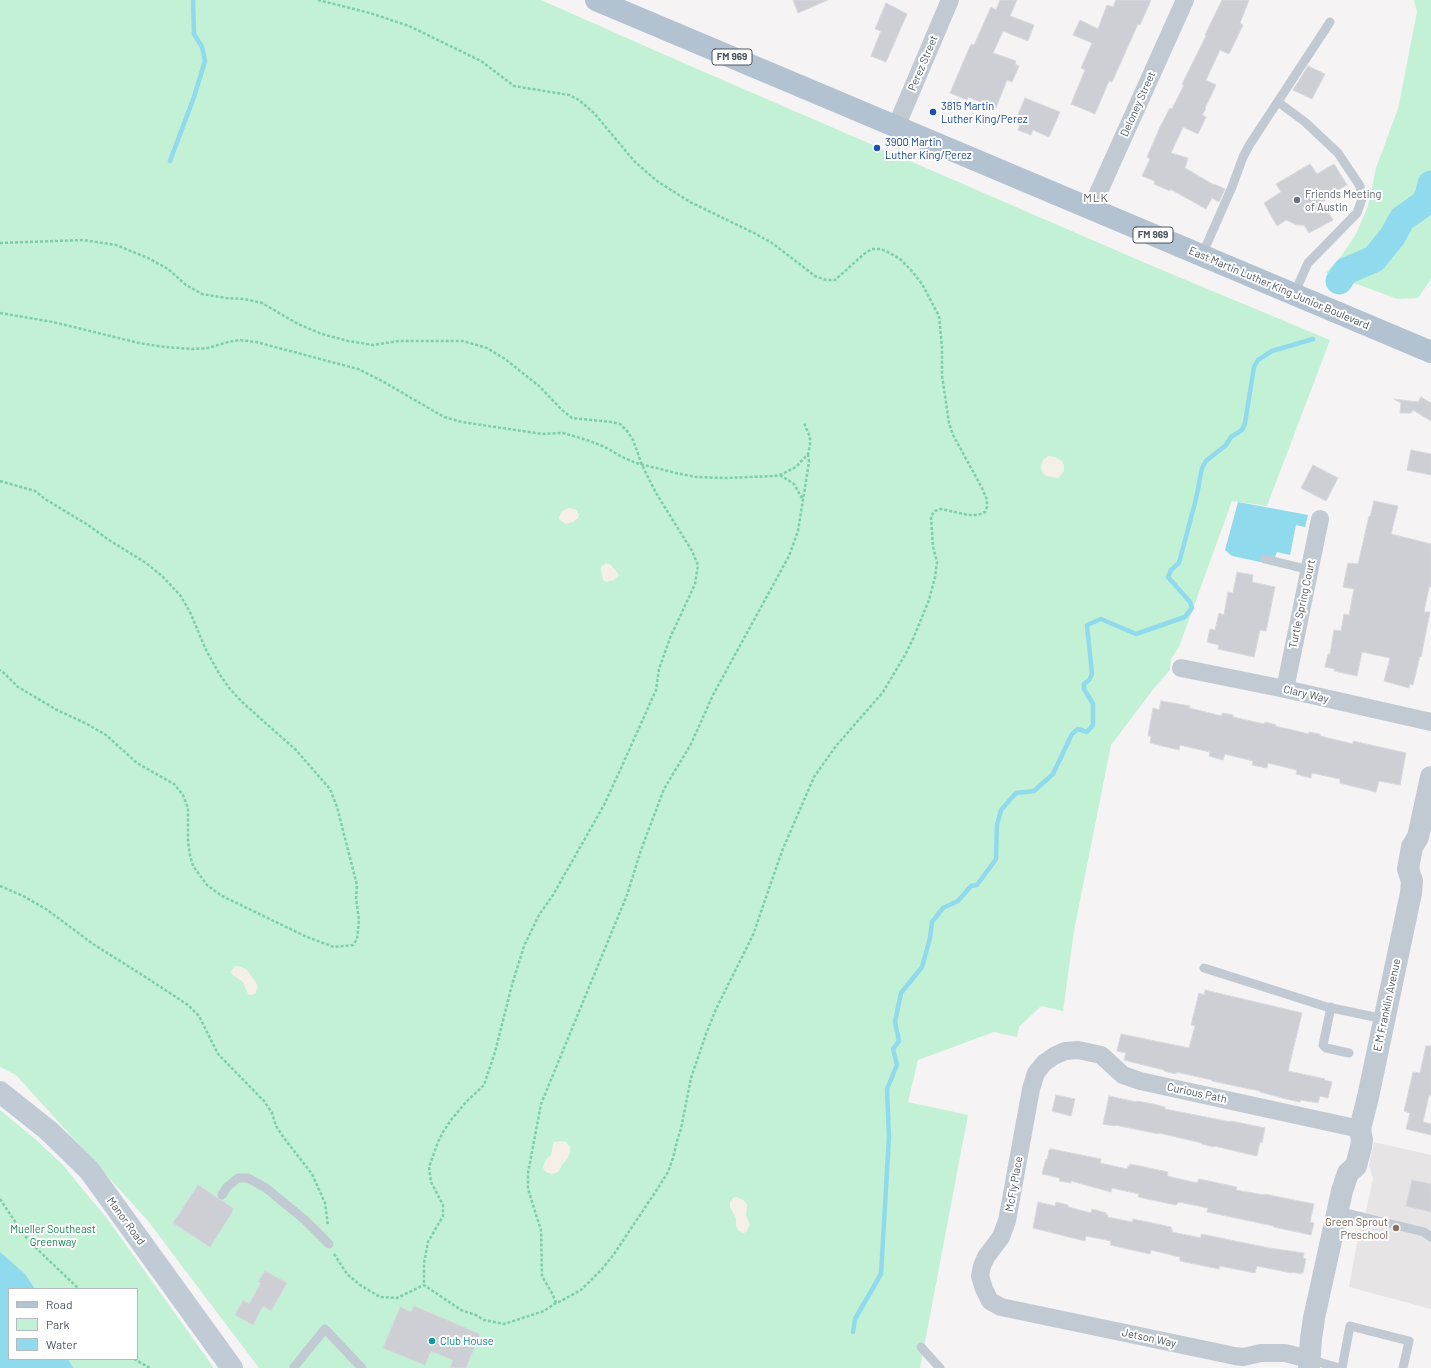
<!DOCTYPE html>
<html>
<head>
<meta charset="utf-8">
<style>
  body { margin:0 }
  #map { position:relative; width:1431px; height:1368px; overflow:hidden; background:#f5f3f3; font-family:Barlow,sans-serif }
  canvas { display:block }
  .legend { position:absolute; left:8px; top:1288px; width:130px; height:72px; box-sizing:border-box; background:#fff; border:1px solid #b7bbc0; margin:0; padding:5px 7px; list-style:none; font-size:12px; color:#4a5661 }
  .legend li { display:flex; align-items:center; gap:8px; height:20px }
  .legend b { width:20px; border:1px solid #b7bbc0 }
</style>
</head>
<body>
<div id="map">
<canvas width="1431" height="1368"></canvas>
<ul class="legend">
<li><b style="height:5px;background:#b3c2d1"></b>Road</li>
<li><b style="height:11px;background:#c3f1d5"></b>Park</li>
<li><b style="height:11px;background:#90daee"></b>Water</li>
</ul>
</div>
<script>
const c = document.querySelector('canvas').getContext('2d');
c.lineJoin = 'round';
function paint(path, color) { c.fillStyle = color; c.fill(path, 'evenodd'); }
const poly = rows => new Path2D(rows.map(r => 'M' + r).join(''));
function strokePath(path, color, width, dash) { c.strokeStyle = color; c.lineWidth = width; c.lineCap = dash ? 'butt' : 'round'; c.setLineDash(dash || []); c.stroke(path); }
function label(font, color, halo, rows, align = 'center') {
  c.font = font + ' Barlow,sans-serif'; c.lineWidth = 4; c.setLineDash([]); c.textBaseline = 'middle'; c.strokeStyle = halo; c.fillStyle = color; for (const [text, x, y, turn = 0] of rows) {
    c.save(); c.translate(x, y); c.rotate((+turn || 0) * Math.PI / 180); c.textAlign = isNaN(turn) ? turn : align; if (halo) c.strokeText(text, 0, 0); c.fillText(text, 0, 0); c.restore();
  }
}
paint(poly([
  [1374,1142,1431,1155,1431,1309,1349,1287,1359,1232,1363,1225,1373,1178,1369,1165]
]), '#e6e4e5');
paint(poly([
  [0,0,541,0,672,58,1150,265,1330,340,1267,506,1232,501,1179,647,1171,659,1170,670,1155,687,1111,745,1074,931,1063,1011,1041,1006,1019,1027,1017,1037,994,1032,918,1060,908,1102,968,1115,920,1368,259,1368,148,1221,16,1075,0,1067],
  [1414,0,1431,0,1431,279,1418,298,1398,299,1326,273,1342,255,1356,234,1368,206,1376,168,1398,109,1417,12],
  [0,1110,34,1138,63,1165,84,1191,106,1217,214,1368,0,1368],
  [9,1289,137,1289,137,1359,9,1359]
]), '#c3f1d5');
paint(poly([
  [1048,456,1055,457,1062,461,1064,465,1064,471,1058,478,1046,476,1042,472,1041,466,1043,460],
  [568,508,575,509,577,511,579,515,578,518,573,522,566,524,560,520,559,518,561,512],
  [606,563,611,565,619,575,614,580,606,582,603,580,601,570,601,567],
  [235,966,238,966,246,969,255,981,258,987,255,994,251,995,248,994,243,982,233,975,231,972],
  [563,1141,566,1142,570,1147,570,1153,567,1159,562,1165,559,1171,556,1173,551,1174,546,1172,544,1170,543,1167,546,1160,551,1155,553,1145,554,1142],
  [736,1197,743,1200,747,1204,746,1215,750,1225,746,1232,743,1233,739,1231,736,1226,736,1218,730,1207,730,1202,733,1198]
]), '#f5f0e5');
paint(poly([
  [1238,502,1308,515,1305,527,1296,525,1290,555,1277,552,1275,557,1265,563,1232,556,1225,550],
  [0,1252,25,1274,35,1289,9,1289,9,1359,68,1359,73,1368,0,1368]
]), '#90daee');
strokePath(poly([
  [170,161,194,97,205,61,202,47,194,34,193,0],
  [853,1332,855,1319,881,1274,889,1137,887,1089,897,1065,893,1049,899,1041,895,1022,901,993,922,967,930,938,932,922,943,908,958,901,971,886,977,885,996,859,997,825,1001,810,1016,793,1034,791,1053,774,1072,734,1078,729,1087,732,1093,725,1093,704,1084,689,1084,684,1089,680,1092,674,1087,625,1101,619,1136,634,1185,617,1192,608,1190,602,1168,577,1171,570,1179,563,1196,499,1202,468,1206,461,1226,445,1231,437,1242,430,1245,423,1254,367,1258,360,1272,351,1313,339]
]), '#90daee', 4.5);
strokePath(poly([
  [1339,281,1346,271,1374,259,1392,237,1402,219,1423,204,1428,196,1431,184]
]), '#90daee', 27);
const building = poly([
  [793,0,828,0,798,13,793,0],
  [1000,0,1017,0,1010,16,1034,25,1028,41,1003,31,993,53,1016,61,1015,64,1019,66,1012,82,1007,80,996,108,968,97,967,100,950,93,971,44,974,45,975,43,991,7,996,10,1000,0],
  [1116,0,1151,0,1140,25,1138,24,1112,82,1109,81,1095,114,1071,104,1085,70,1081,68,1092,43,1073,35,1080,20,1098,29,1107,5,1113,7,1116,0],
  [1222,0,1249,0,1240,23,1243,25,1229,54,1220,50,1206,80,1216,85,1205,108,1206,109,1202,115,1206,117,1198,134,1183,127,1171,153,1188,158,1185,168,1214,185,1214,184,1225,189,1219,202,1212,198,1206,209,1170,189,1170,191,1154,184,1155,181,1142,176,1150,159,1147,157,1160,127,1170,108,1172,109,1184,85,1182,84,1206,36,1205,35,1222,0],
  [886,3,907,14,886,62,871,56,881,31,875,29,886,3],
  [1308,66,1325,74,1312,99,1293,90,1308,66],
  [1025,98,1060,112,1049,137,1033,130,1031,135,1018,130,1020,125,1015,122,1025,98],
  [1310,164,1317,174,1334,164,1347,185,1329,195,1330,197,1322,202,1333,220,1309,233,1304,225,1297,225,1286,220,1277,226,1264,203,1281,192,1276,184,1310,164],
  [1421,397,1431,403,1431,421,1413,410,1411,413,1400,413,1401,403,1394,399,1418,402,1421,397],
  [1411,450,1431,454,1431,475,1407,470,1411,450],
  [1313,465,1338,478,1326,501,1301,488,1313,465],
  [1374,501,1398,506,1391,534,1431,544,1431,587,1429,587,1424,612,1430,612,1421,657,1420,656,1413,685,1410,684,1409,688,1384,681,1390,658,1362,652,1357,676,1334,671,1335,669,1325,667,1328,654,1330,654,1334,630,1341,631,1344,614,1349,615,1354,589,1343,587,1348,563,1358,564,1369,516,1370,517,1374,501],
  [1237,572,1253,575,1252,582,1275,587,1266,631,1260,630,1254,657,1218,649,1219,645,1207,642,1210,629,1215,630,1219,613,1224,615,1228,592,1233,593,1237,572],
  [1161,701,1190,706,1189,708,1222,716,1222,713,1233,715,1233,717,1264,724,1265,722,1276,725,1275,726,1309,734,1309,732,1320,734,1320,736,1353,744,1353,741,1406,753,1400,785,1379,781,1376,792,1340,783,1340,779,1312,773,1311,778,1296,774,1297,770,1268,763,1267,768,1252,765,1253,761,1225,754,1223,760,1209,756,1210,752,1180,745,1179,750,1150,743,1151,736,1148,736,1153,708,1159,710,1161,701],
  [1205,990,1302,1013,1288,1071,1325,1079,1324,1080,1332,1082,1328,1098,1320,1096,1318,1103,1301,1100,1300,1102,1286,1099,1260,1092,1260,1091,1212,1081,1212,1080,1176,1072,1176,1074,1164,1071,1164,1070,1124,1060,1126,1053,1117,1051,1121,1034,1189,1048,1195,1026,1191,1025,1199,993,1204,995,1205,990],
  [1426,1046,1431,1046,1431,1096,1429,1095,1423,1122,1431,1124,1431,1135,1406,1129,1410,1113,1404,1111,1413,1072,1420,1073,1426,1046],
  [1056,1095,1075,1099,1071,1116,1052,1111,1056,1095],
  [1109,1096,1136,1102,1136,1101,1153,1104,1165,1107,1165,1109,1231,1122,1231,1121,1265,1128,1262,1143,1260,1142,1257,1156,1214,1146,1213,1147,1202,1144,1202,1143,1159,1133,1159,1134,1115,1125,1115,1126,1103,1124,1109,1096],
  [1051,1149,1101,1159,1100,1163,1127,1169,1128,1166,1130,1166,1130,1164,1168,1172,1167,1176,1197,1183,1199,1179,1237,1187,1236,1190,1264,1195,1264,1194,1314,1204,1310,1222,1314,1223,1311,1235,1274,1227,1274,1226,1207,1212,1208,1208,1179,1202,1176,1205,1138,1197,1139,1194,1112,1188,1111,1192,1071,1181,1071,1183,1059,1181,1060,1178,1042,1174,1046,1159,1047,1160,1049,1150,1050,1150,1051,1149],
  [1412,1180,1431,1184,1431,1212,1406,1206,1412,1180],
  [198,1185,234,1209,210,1247,173,1223,198,1185],
  [1038,1202,1055,1206,1056,1202,1068,1205,1068,1207,1091,1213,1092,1209,1106,1213,1106,1215,1108,1215,1107,1217,1132,1222,1133,1219,1157,1224,1171,1227,1171,1229,1172,1229,1172,1232,1201,1238,1201,1234,1269,1248,1304,1253,1303,1258,1306,1259,1303,1273,1301,1272,1301,1274,1292,1272,1292,1273,1257,1266,1255,1273,1220,1266,1219,1269,1180,1261,1180,1257,1151,1250,1150,1254,1110,1245,1111,1241,1086,1236,1085,1241,1033,1228,1038,1202],
  [265,1271,287,1283,271,1311,263,1306,253,1325,235,1315,243,1300,249,1304,261,1283,258,1282,265,1271],
  [414,1306,480,1334,466,1368,450,1368,453,1360,431,1351,425,1365,383,1348,400,1307,411,1312,414,1306]
]);
paint(building, '#cdcfd5');
strokePath(building, '#d7d9de', 1);
strokePath(poly([
  [318,0,370,13,409,26,481,61,514,86,569,95,579,100,594,113,635,162,657,181,690,202,754,233,772,243,815,276,826,280,835,280,864,254,872,249,879,249,886,251,900,259,911,270,922,284,939,316,942,347,942,376,949,423,953,435,982,488,987,500,987,507,985,512,978,515,968,515,941,509,935,511,931,516,933,547,937,562,935,577,929,600,913,639,905,655,883,692,836,746,814,777,782,851,753,935,716,1009,706,1034,691,1078,681,1129,677,1141,673,1158,668,1172,658,1188,614,1254,602,1269,581,1290,559,1302,556,1303,544,1311,504,1324,484,1320,476,1315,461,1310,424,1285],
  [0,243,84,240,116,245,148,258,168,269,186,285,202,294,226,298,244,299,262,303,298,324,322,334,348,341,373,345,399,341,463,341,487,348,505,359,539,386,562,410,572,418,612,422,620,424,627,431,633,440,642,465,656,493,692,551,698,565,695,584,670,638,659,669,656,690,622,766,604,805,553,895,539,915,524,946,512,985,495,1052,484,1085,466,1102,451,1120,443,1132,438,1142,429,1167,431,1182,443,1205,443,1216,428,1242,424,1263,424,1285],
  [0,313,53,322,139,343,165,347,192,349,208,348,228,342,240,340,256,342,358,369,382,381,444,417,462,422,542,434,563,433,587,440,605,447,622,457,636,463,676,473,696,477,725,478,774,476,780,475,796,467,808,454,810,446,810,437,804,423],
  [780,475,794,484,802,498],
  [0,481,35,491,45,499,88,525,109,540,146,563,162,576,180,595,190,612,206,650,220,675,230,689,242,702,296,750,330,789,337,807,357,885,356,898,359,920,358,930,357,939,353,945,334,947,307,937,222,896,207,885,193,866,190,855,188,842,188,808,183,795,174,784,137,763,106,735,87,724,57,710,18,687,4,673,0,670],
  [0,886,23,896,46,909,93,944,147,978,188,1005,199,1016,218,1054,264,1101,272,1113,276,1126,284,1138,312,1174,325,1203,328,1226],
  [0,1199,24,1235,38,1250,79,1289],
  [334,1254,347,1274,360,1285,380,1297,397,1298,424,1285],
  [556,1303,553,1295,542,1276,541,1230,528,1189,528,1173,541,1104,627,895,641,850,664,789,691,744,713,695,789,556,798,531,809,462,808,454],
  [134,1359,150,1368]
]), '#7ad0a6', 2.5, [3, 2]);
strokePath(poly([
  [1278,102,1305,122,1338,153,1360,186,1362,199,1357,213,1308,263,1294,294],
  [1202,255,1232,187,1243,157,1250,144,1330,22],
  [1265,559,1310,570],
  [1204,968,1327,1007,1384,1019],
  [1331,1007,1323,1045,1326,1048,1349,1053],
  [222,1195,227,1187,238,1178,248,1178,266,1188,305,1220,329,1244],
  [1338,1211,1424,1232,1431,1237],
  [921,1347,940,1368],
  [1309,1359,1339,1368],
  [295,1368,294,1367,325,1329,362,1368],
  [1342,1368,1350,1326,1409,1341,1403,1368]
]), '#c1cad2', 9);
strokePath(poly([
  [896,127,950,0],
  [1091,209,1185,0],
  [1181,668,1285,689,1431,722],
  [1285,689,1320,519],
  [1309,1359,1285,1353,1261,1353,1243,1357,1235,1356,1001,1307,990,1301,984,1289,980,1276,982,1266,986,1257,1001,1237,1007,1221,1031,1089,1036,1073,1044,1063,1054,1056,1065,1051,1078,1050,1101,1055,1123,1075,1140,1081,1360,1129]
]), '#c1cad2', 18);
strokePath(poly([
  [1309,1368,1311,1339,1314,1318,1342,1191,1348,1173,1356,1166,1361,1147,1362,1140,1360,1129,1368,1097,1411,893,1412,881,1408,869,1412,847,1418,837,1431,777]
]), '#c1cad2', 22);
strokePath(poly([
  [0,1092,49,1131,89,1170,232,1368]
]), '#c1cbd6', 22);
strokePath(poly([
  [596,0,1431,352]
]), '#b3c2d1', 22);
for (const [x, y, r, color] of [
  [933,112,4,"#1a4fb4"],
  [877,148,4,"#1a4fb4"],
  [1297,200,4,"#6b7280"],
  [1396,1228,4,"#8d6e63"],
  [432,1341,4,"#0f9aa8"]
]) { const dot = new Path2D(); dot.arc(x, y, r, 0, 2 * Math.PI); c.fillStyle = color; c.fill(dot); strokePath(dot, '#fff', 1.5); }
for (const [x, y, w] of [
  [732,57,40],
  [1153,235,40]
]) { const box = new Path2D(); box.roundRect(x - w / 2, y - 8, w, 16, 3); c.fillStyle = '#fff'; c.fill(box); strokePath(box, '#4a5661', 1); }
label('bold 10px', '#4a5661', null, [
  ["FM 969",732,57],
  ["FM 969",1153,235]
]);
label('11px', '#4a5661', '#fff', [
  ["Perez Street",923,63,-67],
  ["Deloney Street",1138,104,-66],
  ["East Martin Luther King Junior Boulevard",1279,288,23],
  ["Turtle Spring Court",1302,604,-78],
  ["Clary Way",1306,694,13],
  ["E M Franklin Avenue",1387,1005,-78],
  ["Curious Path",1197,1093,12],
  ["McFly Place",1014,1184,-80],
  ["Manor Road",126,1221,54],
  ["Jetson Way",1149,1338,12]
]);
label('11px', '#164399', '#fff', [
  ["3815 Martin",941,106],
  ["Luther King/Perez",941,119],
  ["3900 Martin",885,142],
  ["Luther King/Perez",885,155]
], 'left');
label('11px', '#5b616d', '#fff', [
  ["Friends Meeting",1305,194],
  ["of Austin",1305,207]
], 'left');
label('11px', '#785e54', '#fff', [
  ["Green Sprout",1388,1222],
  ["Preschool",1388,1235]
], 'right');
label('11px', '#17864f', '#fff', [
  ["Mueller Southeast",53,1229],
  ["Greenway",53,1242]
]);
label('11px', '#0d838f', '#fff', [
  ["Club House",440,1341]
], 'left');
c.letterSpacing = '1px';
label('12px', '#5f6368', '#fff', [
  ["MLK",1096,198]
]);
c.letterSpacing = '0px';
</script>
</body>
</html>
